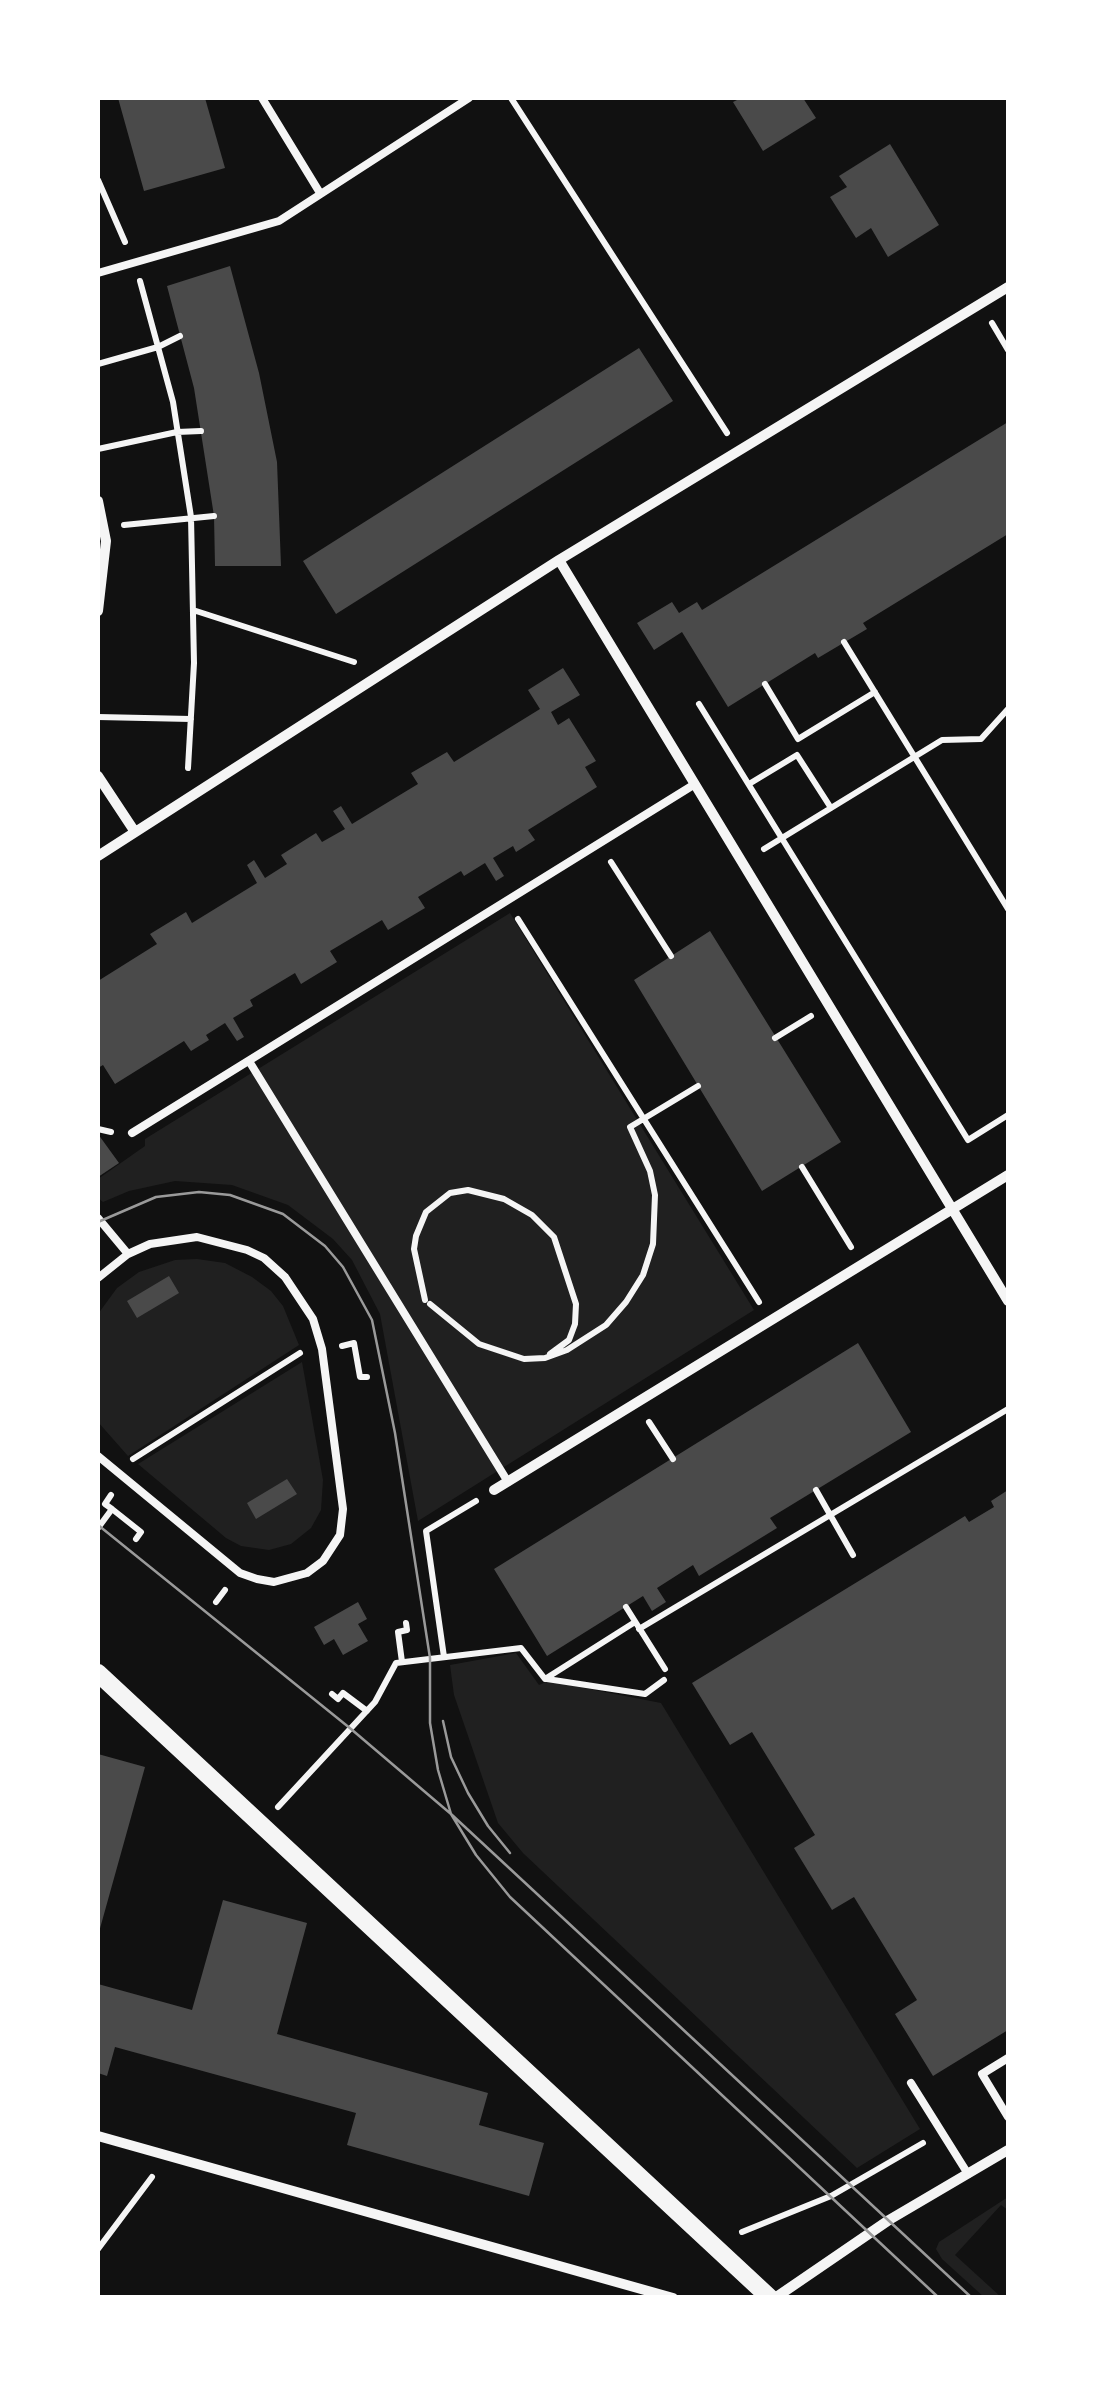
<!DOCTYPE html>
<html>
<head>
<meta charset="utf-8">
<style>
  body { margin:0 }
  #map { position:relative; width:1106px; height:2395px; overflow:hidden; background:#111; font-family:"PT Sans Narrow",sans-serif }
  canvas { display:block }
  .frame { position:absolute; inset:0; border:100px solid #fff; pointer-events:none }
</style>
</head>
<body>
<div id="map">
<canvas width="1106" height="2395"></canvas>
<div class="frame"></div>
</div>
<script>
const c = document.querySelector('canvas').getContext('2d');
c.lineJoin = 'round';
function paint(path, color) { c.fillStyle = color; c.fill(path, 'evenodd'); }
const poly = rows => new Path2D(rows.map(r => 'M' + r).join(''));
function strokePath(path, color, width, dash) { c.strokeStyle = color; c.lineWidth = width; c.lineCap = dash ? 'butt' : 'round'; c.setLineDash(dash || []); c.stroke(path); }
paint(poly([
  [510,913,754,1310,418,1521,380,1314,352,1260,333,1239,288,1205,232,1185,175,1181,129,1191,103,1202,98,1198,98,1179,145,1146,145,1139],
  [197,1259,225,1263,252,1277,271,1291,283,1306,299,1345,128,1456,98,1422,98,1314,117,1288,139,1272,175,1260],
  [302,1362,323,1480,321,1510,311,1528,291,1544,269,1550,241,1546,226,1538,138,1464],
  [516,1653,539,1685,548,1681,661,1703,920,2129,857,2168,523,1853,498,1823,454,1695,450,1665],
  [1008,2197,1008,2210,1001,2205,955,2255,1001,2297,984,2297,942,2259,936,2249,939,2242]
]), '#202020');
paint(poly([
  [118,98,205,98,225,168,144,191],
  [741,98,803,98,816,118,763,151,733,102],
  [890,144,939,225,888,257,871,228,856,238,830,197,847,187,839,176],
  [230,266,259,373,277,462,281,566,215,566,214,516,194,388,167,286],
  [639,348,673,401,336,614,303,561],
  [1008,422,1008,534,863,623,867,629,818,658,815,653,728,707,682,632,654,650,637,623,672,602,679,613,697,602,702,610],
  [563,668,580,695,551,712,558,725,569,718,596,761,585,767,597,787,528,830,535,840,516,852,513,846,493,858,504,876,496,881,485,863,464,876,461,871,418,897,425,908,388,930,382,920,330,951,337,962,301,984,295,973,250,1000,253,1006,233,1018,244,1037,237,1041,225,1023,206,1035,209,1040,191,1051,184,1041,115,1084,103,1065,98,1068,98,981,157,944,150,934,186,912,192,923,257,883,247,865,254,860,265,878,287,864,281,855,316,833,322,842,345,829,333,811,341,806,352,824,418,784,411,773,447,752,454,762,540,709,528,690],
  [710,931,841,1142,762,1191,634,980],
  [98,1134,119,1163,98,1177],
  [169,1276,179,1293,137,1318,127,1301],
  [858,1343,911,1432,770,1518,777,1528,699,1576,693,1565,657,1588,666,1602,652,1611,643,1596,547,1656,494,1569],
  [287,1479,297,1494,256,1519,247,1503],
  [1008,1490,1008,2030,933,2076,895,2014,917,2000,854,1897,832,1910,794,1848,815,1835,752,1732,730,1745,692,1683,965,1516,969,1522,994,1507,991,1501],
  [358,1602,367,1619,358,1624,368,1641,343,1655,334,1639,324,1645,314,1627],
  [98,1754,145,1767,99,1932,98,1932],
  [223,1900,307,1923,277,2034,488,2093,479,2125,544,2143,529,2196,347,2145,356,2113,115,2047,107,2076,98,2073,98,1984,192,2010]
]), '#4a4a4a');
strokePath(poly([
  [511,98,727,433],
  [98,180,125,242],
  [140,281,173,402,191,517,194,663,188,768],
  [992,323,1008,350],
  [98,364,158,347,180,336],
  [98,449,177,432,201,431],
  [124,525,214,516],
  [193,610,354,662],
  [844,642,1008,909],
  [765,684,798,739,875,692],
  [699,704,968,1140,1008,1115],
  [98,717,191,719],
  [749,784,797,755,831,808],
  [764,849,942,740,981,739,1008,709],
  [611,862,671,956],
  [518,919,759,1302],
  [775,1038,811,1016],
  [98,1129,111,1132],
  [802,1167,851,1247],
  [425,1300,414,1249,416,1236,426,1212,450,1193,468,1190,504,1199,532,1215,554,1237,576,1304,575,1324,569,1340,550,1354],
  [430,1304,479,1344,524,1359,545,1358,567,1350,606,1325,626,1302,643,1275,653,1244,655,1195,650,1171,630,1127,698,1086],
  [342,1346,354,1343,360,1377,367,1377],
  [649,1422,673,1459],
  [133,1459,300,1353],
  [816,1490,853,1555],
  [112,1509,141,1532,136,1539],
  [98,1528,112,1509,105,1504,111,1495],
  [216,1602,225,1590],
  [626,1607,665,1669],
  [639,1629,1008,1409],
  [444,1657,426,1531,476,1501],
  [402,1662,398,1632,407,1630,406,1623],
  [547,1679,645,1694,664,1680],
  [332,1694,338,1699,343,1693,367,1711],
  [278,1807,375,1702,396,1663,521,1648,545,1679,635,1622],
  [742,2232,831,2196,923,2143],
  [98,2249,152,2177]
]), '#f5f5f5', 6);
strokePath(poly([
  [262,98,320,193],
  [98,273,279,221,469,98],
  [249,1061,508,1482],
  [132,1133,695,784],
  [98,1218,128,1254],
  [98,1278,128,1254,150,1244,197,1237,247,1250,264,1258,285,1277,313,1319,322,1349,343,1509,340,1535,323,1561,307,1573,274,1582,257,1579,240,1573,98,1456],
  [1008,2058,982,2074,1008,2117],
  [911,2083,968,2174]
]), '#f5f5f5', 8);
strokePath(poly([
  [98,501,106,541,98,611],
  [559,560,1008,1301],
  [98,776,135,832],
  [98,856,559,560,1008,287],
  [494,1490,1008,1175],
  [98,2136,673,2298],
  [775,2298,889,2220,1008,2150]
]), '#f5f5f5', 10);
strokePath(poly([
  [98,1673,770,2298]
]), '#f5f5f5', 18);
strokePath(poly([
  [98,1222,156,1197,199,1192,230,1195,283,1214,325,1246,343,1267,372,1320,395,1433,430,1658,430,1723,438,1770,451,1814,476,1855,510,1897,939,2298],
  [98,1525,351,1729,451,1814,972,2298],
  [443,1721,451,1757,468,1793,488,1826,510,1853]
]), '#9a9a9a', 2.5);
</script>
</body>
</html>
